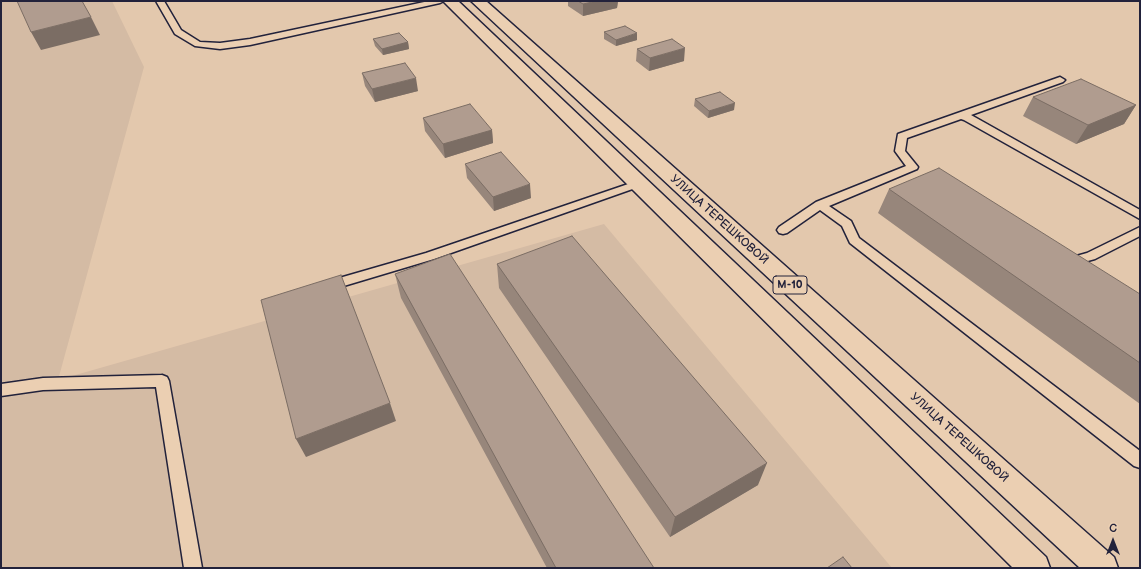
<!DOCTYPE html>
<html>
<head>
<meta charset="utf-8">
<style>
  body { margin:0 }
  #map { position:relative; width:1141px; height:569px; overflow:hidden; background:#e3c8ad; font-family:"Balsamiq Sans",sans-serif }
  canvas { display:block }
  .frame { position:absolute; inset:0; border:2px solid #22223b; pointer-events:none }
  .north { position:absolute; left:1093px; top:521px; width:40px; height:40px; -webkit-text-stroke:3px #ebcfb2; paint-order:stroke; rotate:0deg; font-size:11px; font-weight:700; line-height:16px; text-align:center; color:#22223b }
  .north::after { content:''; display:block; margin:auto; width:14px; height:18px; background:#22223b; clip-path:polygon(50% 0,100% 100%,50% 72%,0 100%) }
</style>
</head>
<body>
<div id="map">
<canvas width="1141" height="569"></canvas>
<div class="frame"></div>
<div class="north">С</div>
</div>
<script>
const c = document.querySelector('canvas').getContext('2d');
c.lineJoin = 'round';
function paint(path, color) { c.fillStyle = color; c.fill(path, 'evenodd'); }
const poly = rows => new Path2D(rows.map(r => 'M' + r).join(''));
function strokePath(path, color, width, dash) { c.strokeStyle = color; c.lineWidth = width; c.lineCap = dash ? 'butt' : 'round'; c.setLineDash(dash || []); c.stroke(path); }
function label(font, color, halo, rows, align = 'center') {
  c.font = font + ' "Balsamiq Sans",sans-serif'; c.lineWidth = 3.5; c.setLineDash([]); c.textBaseline = 'middle'; c.strokeStyle = halo; c.fillStyle = color; for (const [text, x, y, turn = 0] of rows) {
    c.save(); c.translate(x, y); c.rotate((+turn || 0) * Math.PI / 180); c.textAlign = isNaN(turn) ? turn : align; if (halo) c.strokeText(text, 0, 0); c.fillText(text, 0, 0); c.restore();
  }
}
paint(poly([
  [1,1,112,1,144,67,58,380,604,224,892,568,1,568]
]), '#d4bba4');
const service = poly([
  [156,1,164,1,181,30,200,42,220,43,250,39,429,1,444,1,440,3,250,45,220,49,195,46,175,34,156,1],
  [1060,77,1065,80,1063,82,971,115,1140,210,1140,219,964,120,961,119,907,138,905,151,918,167,917,169,829,206,851,221,859,238,1140,451,1140,468,1134,466,850,243,842,226,820,210,787,233,783,234,779,233,777,230,779,227,816,202,906,166,895,151,898,134,1060,77],
  [637,181,641,182,643,184,641,186,434,259,327,291,322,289,320,286,322,283,426,253,637,181],
  [1140,227,1140,236,1095,259,1066,267,1062,266,1060,263,1062,260,1087,253,1140,227],
  [162,375,167,377,169,381,202,568,184,568,156,387,43,390,1,396,1,384,43,378,162,375]
]);
const trunk = poly([
  [443,1,458,1,1046,557,1050,568,1013,568,443,1],
  [471,1,486,1,1114,557,1118,568,1080,568,471,1]
]);
strokePath(service, '#22223b', 3);
strokePath(trunk, '#22223b', 3);
paint(service, '#ebcfb2');
paint(trunk, '#ebcfb2');
paint(poly([
  [568,1,618,1,617,8,583,16,568,6],
  [604,32,637,40,616,46,604,39],
  [373,39,408,42,409,49,383,55,375,46],
  [637,49,684,61,649,71,636,61],
  [362,73,418,91,375,102,365,86],
  [1033,97,1136,105,1124,124,1076,144,1023,116],
  [695,99,734,110,708,118,694,106],
  [423,118,492,130,493,143,445,158,425,131],
  [465,164,531,198,494,211,467,178],
  [889,189,1140,294,1140,404,878,213],
  [497,264,758,485,670,537,499,288],
  [395,274,654,568,547,568,401,298]
]), '#97867b');
paint(poly([
  [597,1,618,1,617,8,583,16,583,4],
  [91,17,100,35,41,50,31,32],
  [637,33,637,40,616,46,616,40],
  [408,42,409,49,383,55,382,49],
  [685,48,684,61,649,71,650,58],
  [416,78,418,91,375,102,372,89],
  [735,103,734,110,708,118,709,111],
  [1136,105,1124,124,1076,144,1088,125],
  [492,130,493,143,445,158,443,144],
  [530,184,531,198,494,211,493,197],
  [390,403,396,421,306,457,296,439],
  [767,463,758,485,670,537,675,517]
]), '#7b6d64');
const building = poly([
  [17,1,82,1,91,17,31,32,17,1],
  [578,1,597,1,583,4,578,1],
  [625,26,637,33,616,40,604,32,625,26],
  [399,33,408,42,382,49,373,39,399,33],
  [672,39,685,48,650,58,637,49,672,39],
  [405,63,416,78,372,89,362,73,405,63],
  [1081,79,1136,105,1088,125,1033,97,1081,79],
  [720,92,735,103,709,111,695,99,720,92],
  [470,104,492,130,443,144,423,118,470,104],
  [501,152,530,184,493,197,465,164,501,152],
  [939,168,1140,294,1140,363,889,189,939,168],
  [572,236,767,463,675,517,497,264,572,236],
  [450,254,654,568,556,568,395,274,450,254],
  [341,275,390,403,296,439,261,300,341,275],
  [843,557,852,568,827,568,843,557]
]);
paint(building, '#b09c8f');
strokePath(building, '#7b6d64', 1);
for (const [x, y, w] of [
  [790,285,34]
]) { const box = new Path2D(); box.roundRect(x - w / 2, y - 9, w, 18, 3); c.fillStyle = '#ebcfb2'; c.fill(box); strokePath(box, '#22223b', 1); }
label('bold 11px', '#22223b', null, [
  ["М-10",790,285]
]);
label('12px', '#22223b', '#ebcfb2', [
  ["УЛИЦА ТЕРЕШКОВОЙ",719,220,42],
  ["УЛИЦА ТЕРЕШКОВОЙ",959,438,42]
]);
</script>
</body>
</html>
